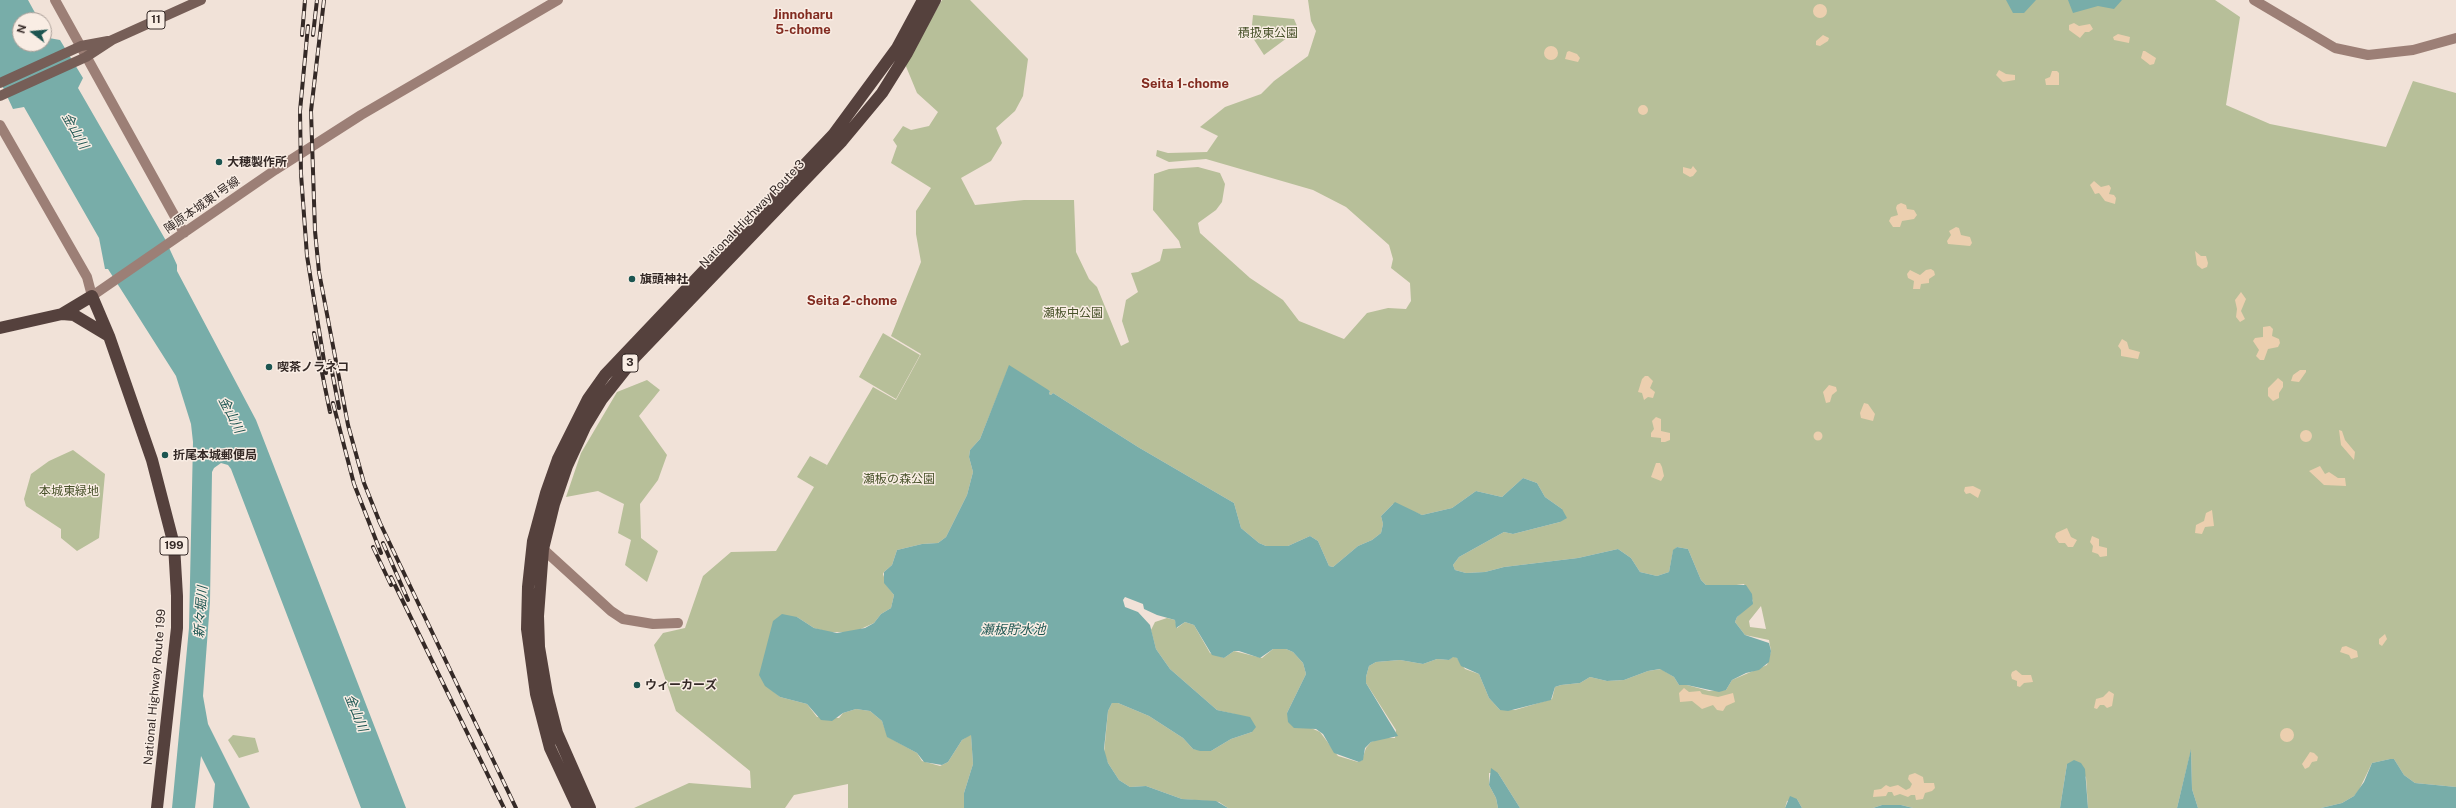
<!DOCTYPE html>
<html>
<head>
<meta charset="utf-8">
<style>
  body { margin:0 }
  #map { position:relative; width:2456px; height:808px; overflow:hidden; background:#f1e2d8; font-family:"Public Sans",sans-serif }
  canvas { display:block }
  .north { position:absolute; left:12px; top:12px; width:40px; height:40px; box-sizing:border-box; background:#f9ede4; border:1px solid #aa9f98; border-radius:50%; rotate:286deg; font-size:11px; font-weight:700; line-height:16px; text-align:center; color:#342926 }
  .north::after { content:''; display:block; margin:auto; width:14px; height:18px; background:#1c5551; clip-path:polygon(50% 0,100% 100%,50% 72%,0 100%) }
</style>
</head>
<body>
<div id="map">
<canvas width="2456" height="808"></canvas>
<div class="north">N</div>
</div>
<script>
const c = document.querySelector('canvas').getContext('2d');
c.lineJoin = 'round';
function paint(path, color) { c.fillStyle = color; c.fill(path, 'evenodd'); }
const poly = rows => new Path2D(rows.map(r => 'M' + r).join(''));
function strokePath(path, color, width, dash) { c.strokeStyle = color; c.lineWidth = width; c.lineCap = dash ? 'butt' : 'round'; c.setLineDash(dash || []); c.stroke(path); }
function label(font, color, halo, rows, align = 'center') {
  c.font = font + ' "Public Sans","Noto Sans JP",sans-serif'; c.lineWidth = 3; c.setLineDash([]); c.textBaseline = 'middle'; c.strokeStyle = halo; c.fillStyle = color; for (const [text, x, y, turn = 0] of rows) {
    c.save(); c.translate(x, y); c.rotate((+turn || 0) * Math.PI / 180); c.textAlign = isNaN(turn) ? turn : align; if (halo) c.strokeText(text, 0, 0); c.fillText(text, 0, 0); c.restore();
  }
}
paint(poly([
  [942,0,970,0,1028,59,1023,96,1015,111,996,128,1002,143,991,161,961,178,975,205,1024,200,1074,200,1076,252,1089,279,1097,287,1121,346,1129,342,1122,321,1126,300,1138,292,1131,273,1138,272,1160,261,1163,249,1181,248,1179,241,1153,210,1154,174,1169,169,1198,167,1220,173,1225,184,1222,202,1216,210,1198,223,1200,233,1250,278,1283,300,1299,321,1344,339,1367,313,1388,308,1406,309,1411,301,1410,283,1391,268,1393,259,1389,245,1346,207,1313,190,1206,159,1169,162,1156,156,1157,150,1168,153,1207,152,1218,136,1200,127,1225,107,1261,94,1274,81,1308,56,1316,31,1311,21,1308,0,2215,0,2240,17,2226,105,2270,124,2386,147,2413,81,2456,93,2456,787,2415,783,2404,775,2394,759,2390,759,2372,763,2359,790,2354,796,2342,803,2321,808,2198,808,2192,789,2191,750,2177,808,2088,808,2086,777,2067,764,2060,808,1913,808,1901,805,1882,805,1873,808,1802,808,1797,799,1787,801,1785,808,1520,808,1498,773,1489,773,1489,785,1496,798,1498,808,1228,808,1219,802,1182,799,1146,786,1130,787,1119,780,1108,763,1104,753,1108,711,1112,703,1118,703,1149,716,1183,738,1193,749,1211,751,1231,739,1252,732,1234,714,1217,710,1170,669,1156,649,1151,630,1155,622,1167,618,1175,620,1177,628,1185,622,1194,625,1210,653,1224,658,1234,651,1262,658,1273,649,1286,649,1293,652,1303,663,1306,674,1287,713,1298,728,1311,728,1320,732,1338,756,1358,762,1362,760,1366,748,1371,742,1382,738,1395,738,1396,730,1366,683,1366,677,1369,666,1376,662,1400,660,1423,664,1437,659,1449,660,1453,656,1457,658,1465,669,1479,674,1489,698,1500,710,1515,710,1552,699,1555,687,1561,685,1580,683,1590,677,1607,681,1624,680,1648,671,1661,669,1674,677,1679,685,1687,685,1709,691,1726,690,1732,680,1767,665,1771,651,1769,640,1745,635,1735,622,1737,617,1753,601,1744,584,1721,587,1706,585,1701,580,1688,549,1677,547,1673,551,1669,572,1657,576,1640,572,1631,558,1618,549,1578,558,1504,567,1485,572,1466,573,1455,570,1453,565,1459,557,1504,532,1513,534,1560,522,1562,509,1545,497,1537,483,1523,478,1502,497,1476,491,1452,508,1422,515,1393,504,1381,516,1383,524,1381,533,1372,540,1358,546,1333,567,1329,566,1318,541,1310,536,1288,546,1266,546,1259,543,1241,528,1234,503,1138,447,1053,393,1051,395,1049,394,1050,391,1006,374,980,439,970,450,969,457,973,472,967,495,946,537,938,543,922,544,897,550,892,565,884,572,883,574,887,586,894,595,891,608,881,614,874,623,854,632,828,632,814,628,797,617,765,682,768,687,780,697,807,704,817,717,839,718,843,713,856,709,870,711,882,721,888,737,917,753,922,761,940,766,948,762,962,740,971,734,973,764,964,793,964,808,848,808,848,784,794,795,785,808,634,808,689,783,751,788,750,771,676,711,654,645,663,633,685,628,703,576,731,552,776,551,814,487,797,477,810,456,827,465,823,472,873,387,896,400,921,354,891,336,921,262,916,234,916,211,931,188,891,163,897,146,893,140,903,126,911,130,929,126,938,112,917,93,905,64],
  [1761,606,1766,629,1750,627,1749,621],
  [1253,15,1294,19,1297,26,1295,32,1264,55,1251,35],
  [883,333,920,355,896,399,859,377],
  [647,380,660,390,639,416,667,455,658,480,640,504,641,538,658,551,647,582,625,565,631,540,618,533,624,504,598,491,566,497,581,453,617,392],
  [73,450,105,474,99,538,77,551,61,538,61,529,26,506,24,499,31,474,49,461],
  [233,735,255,738,259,752,239,758,228,740]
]), '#b7bf99');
paint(poly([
  '1813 11a7 7 0 1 1 14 0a7 7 0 1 1-14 0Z',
  [2074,23,2079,26,2090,24,2093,29,2089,32,2085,32,2080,38,2069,30,2069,25],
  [2118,34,2130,37,2129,43,2114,40,2113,37],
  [1823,35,1829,38,1828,41,1820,46,1816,45,1816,41],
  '1544 53a7 7 0 1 1 14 0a7 7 0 1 1-14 0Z',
  [1569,51,1577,54,1580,58,1578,62,1565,59,1567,52],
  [2143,51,2145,51,2156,58,2154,64,2150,65,2141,58],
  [1999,70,2006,74,2015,75,2015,80,2003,82,1996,75],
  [2052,71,2057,71,2059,73,2059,85,2046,85,2045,79,2050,77],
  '1638 110a5 5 0 1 1 10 0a5 5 0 1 1-10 0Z',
  [1693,166,1697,171,1693,176,1690,177,1683,173,1683,167,1691,169],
  [2094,181,2101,187,2109,185,2111,188,2109,194,2114,195,2116,198,2115,204,2105,201,2099,193,2095,194,2090,185],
  [1901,203,1906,205,1907,209,1914,210,1917,215,1914,219,1902,221,1900,227,1893,227,1889,221,1891,217,1898,215,1896,208,1897,205],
  [1956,227,1959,228,1961,235,1970,237,1972,243,1970,246,1948,244,1947,241,1951,235,1949,231],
  [2195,251,2201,256,2206,256,2208,263,2207,267,2202,269,2197,265],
  [1931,269,1934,271,1935,275,1929,279,1929,283,1921,284,1920,289,1913,289,1914,281,1908,278,1907,274,1910,270,1920,275,1926,270],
  [2241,292,2246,299,2241,311,2245,319,2240,322,2236,317,2237,309,2235,300],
  [2270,326,2273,329,2272,336,2279,339,2280,343,2278,347,2268,349,2264,360,2260,360,2256,356,2259,350,2253,341,2255,338,2263,337,2263,327],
  [2122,339,2127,342,2129,349,2140,352,2138,359,2121,356,2121,350,2118,346],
  [2300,370,2306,370,2306,372,2299,382,2291,381,2293,375],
  [1645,376,1648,376,1653,381,1650,388,1655,392,1653,398,1648,397,1644,400,1642,393,1638,392,1642,379],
  [2278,378,2283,382,2283,387,2279,393,2279,398,2273,401,2268,396,2268,388],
  [1829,385,1836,387,1837,391,1832,395,1830,402,1826,403,1823,392],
  [1864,403,1868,404,1875,414,1873,421,1861,418,1860,413],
  [1656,417,1661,419,1661,431,1670,433,1670,440,1665,442,1661,442,1661,438,1651,437,1651,433,1654,429,1652,421],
  '2300 436a6 6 0 1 1 12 0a6 6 0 1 1-12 0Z',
  [2339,430,2342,431,2345,440,2355,452,2354,460,2341,445],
  '1813.5 436a4.5 4.5 0 1 1 9 0a4.5 4.5 0 1 1-9 0Z',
  [1656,463,1660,463,1662,467,1664,476,1661,481,1651,477],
  [2320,466,2325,474,2329,472,2338,478,2345,478,2346,486,2324,485,2309,471],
  [1973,486,1981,490,1978,498,1970,493,1966,494,1964,491,1965,487],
  [2212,510,2214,526,2205,527,2202,534,2195,533,2196,525,2204,521,2206,513],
  [2067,528,2071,537,2077,540,2073,547,2068,547,2065,543,2059,543,2055,537,2056,533],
  [2092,536,2099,539,2099,546,2107,548,2107,556,2100,557,2098,554,2092,552,2093,546,2090,542],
  [2385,634,2387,639,2382,646,2379,644,2379,639],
  [2346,646,2357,651,2358,657,2351,659,2349,655,2340,652,2342,647],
  [2016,670,2022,675,2031,675,2033,682,2024,683,2020,687,2017,686,2017,681,2012,679,2011,675,2012,672],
  [1684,688,1689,692,1700,691,1702,694,1718,697,1733,693,1735,702,1726,706,1723,711,1717,710,1713,705,1702,709,1692,701,1680,702,1679,693],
  [2109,691,2114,694,2112,706,2107,708,2104,705,2100,705,2097,709,2094,708,2096,699,2103,697],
  '2280 735a7 7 0 1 1 14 0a7 7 0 1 1-14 0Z',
  [2310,752,2314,753,2318,757,2317,761,2312,762,2309,767,2305,769,2302,764],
  [1915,773,1923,777,1924,783,1934,783,1935,788,1932,791,1925,793,1923,799,1916,800,1915,795,1911,795,1908,797,1900,794,1894,796,1892,792,1888,792,1886,796,1873,797,1874,790,1881,789,1886,785,1890,787,1898,785,1906,790,1910,788,1912,784,1908,779,1909,775]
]), '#eccfaf');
paint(poly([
  [0,0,28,0,39,20,20,20,20,44,44,44,44,29,49,38,60,40,83,78,78,88,165,239,177,265,177,271,256,420,406,808,361,808,231,469,228,465,221,463,214,468,212,472,210,602,203,696,208,724,250,808,213,808,215,784,201,756,195,808,172,808,189,628,193,442,191,424,176,376,108,269,105,269,99,238,24,107,13,109,0,81],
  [2006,0,2036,0,2024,13,2013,13],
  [2068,0,2122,0,2114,9,2098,6,2073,13],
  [1009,365,1050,391,1049,394,1051,395,1053,393,1138,447,1234,503,1241,528,1259,543,1266,546,1288,546,1310,536,1318,541,1329,566,1333,567,1358,546,1372,540,1381,533,1383,524,1381,516,1395,502,1422,515,1452,508,1476,491,1502,497,1523,478,1537,483,1545,497,1562,509,1567,518,1560,522,1513,534,1504,532,1459,557,1453,565,1455,570,1466,573,1485,572,1504,567,1578,558,1618,549,1631,558,1640,572,1657,576,1669,572,1673,550,1677,547,1688,549,1701,580,1706,585,1746,585,1752,594,1753,604,1737,617,1735,622,1745,635,1769,643,1771,651,1769,662,1759,670,1746,673,1732,680,1726,690,1719,692,1687,685,1679,685,1674,677,1660,669,1648,671,1624,680,1607,681,1590,677,1580,683,1561,685,1555,687,1551,700,1508,711,1500,710,1489,698,1479,674,1461,666,1457,658,1453,657,1449,660,1437,659,1423,664,1400,660,1376,662,1369,666,1366,677,1366,683,1398,736,1371,742,1365,748,1363,760,1359,762,1334,753,1323,734,1316,729,1294,728,1288,722,1287,713,1306,674,1303,663,1293,652,1286,649,1273,649,1260,658,1239,651,1234,651,1224,658,1212,655,1194,625,1185,622,1176,628,1175,620,1157,615,1144,609,1143,604,1125,597,1123,600,1125,607,1138,612,1150,625,1156,649,1170,669,1217,710,1250,717,1256,727,1252,732,1231,739,1211,751,1200,751,1193,749,1183,738,1149,716,1118,703,1112,703,1108,711,1104,749,1108,763,1119,780,1130,787,1146,786,1182,799,1216,801,1228,808,964,808,964,793,973,764,971,735,962,740,948,762,942,765,924,762,917,753,887,737,882,721,870,711,856,709,843,713,832,721,821,720,807,704,780,697,765,686,759,675,773,621,782,614,797,617,814,628,837,633,865,628,874,623,881,614,891,608,894,595,884,583,884,572,892,565,897,550,922,544,938,543,946,537,967,495,973,472,969,457,970,450,980,439],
  [2191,749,2192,789,2198,808,2177,808],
  [2390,759,2394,759,2404,775,2415,783,2456,787,2456,808,2321,808,2342,803,2354,796,2364,782,2372,763],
  [2074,760,2081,763,2085,769,2088,808,2060,808,2067,764],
  [1491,768,1498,773,1520,808,1498,808,1496,798,1489,785],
  [1790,796,1797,799,1802,808,1785,808],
  [1882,805,1901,805,1913,808,1873,808]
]), '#78ada9');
strokePath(poly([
  [55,0,184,233],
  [2254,0,2335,48,2368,55,2413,50,2456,38],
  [0,125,87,277,92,296,275,170,361,115,558,0],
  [543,549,611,611,623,619,653,624,678,623]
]), '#9c7f76', 10);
strokePath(poly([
  [0,83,81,46,108,41],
  [0,96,86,57,112,40,201,0]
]), '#765e57', 10);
strokePath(poly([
  [62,314,74,315,109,336],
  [0,328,62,314,92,296,109,336,152,460,174,545,177,596,177,628,157,808],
  [578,808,550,748,536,694,527,629,528,587,533,541,546,493,558,459,588,399,605,375,833,135,897,48,923,0],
  [590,808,557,733,547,694,539,647,538,616,543,549,554,504,567,466,585,427,602,399,636,356,842,141,882,93,907,53,935,0]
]), '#55413d', 12);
const rail = poly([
  [324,0,311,111,315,231,319,272,348,425,364,483,380,523,516,808],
  [308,26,300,111,301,174,307,256,326,373],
  [302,35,305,0],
  [313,35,317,0],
  [314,333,330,412],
  [330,361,339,408],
  [333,403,354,484,381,553],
  [383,543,408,600],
  [373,547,391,585],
  [391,577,504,808]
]);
strokePath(rail, '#342926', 4);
strokePath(rail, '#f9ede4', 2.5, [8]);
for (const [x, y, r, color] of [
  [219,162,4,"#1c5551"],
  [632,279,4,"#1c5551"],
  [269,367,4,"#1c5551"],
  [165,455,4,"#1c5551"],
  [637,685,4,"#1c5551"]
]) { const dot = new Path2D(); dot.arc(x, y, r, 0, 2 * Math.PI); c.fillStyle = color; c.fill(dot); strokePath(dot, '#f9ede4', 1.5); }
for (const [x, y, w] of [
  [156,20,18],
  [630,363,16],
  [174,546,28]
]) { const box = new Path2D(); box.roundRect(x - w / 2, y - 9, w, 18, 3); c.fillStyle = '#f9ede4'; c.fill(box); strokePath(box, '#342926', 1); }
label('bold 11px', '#342926', null, [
  ["11",156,20],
  ["3",630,363],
  ["199",174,546]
]);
label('12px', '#48522a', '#f9ede4', [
  ["積扱東公園",1268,33],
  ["瀬板中公園",1073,313],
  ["瀬板の森公園",899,479],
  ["本城東緑地",69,491]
]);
label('bold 12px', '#342926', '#f9ede4', [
  ["大穂製作所",227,162],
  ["旗頭神社",640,279],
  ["喫茶ノラネコ",277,367],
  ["折尾本城郵便局",173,455],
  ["ウィーカーズ",645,685]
], 'left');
label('12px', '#342926', '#f9ede4', [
  ["陣原本城東1号線",202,205,-35],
  ["National Highway Route 3",752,214,-46],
  ["National Highway Route 199",155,687,-85]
]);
label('bold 13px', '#822b20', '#f9ede4', [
  ["Jinnoharu",803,15],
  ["5-chome",803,30],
  ["Seita 1-chome",1185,84],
  ["Seita 2-chome",852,301]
]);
label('italic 13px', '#1c5551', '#f9ede4', [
  ["金山川",75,131,60],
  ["金山川",231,415,63],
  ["新々堀川",201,612,-86],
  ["瀬板貯水池",1013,630],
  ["金山川",356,713,68]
]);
</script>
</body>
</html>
